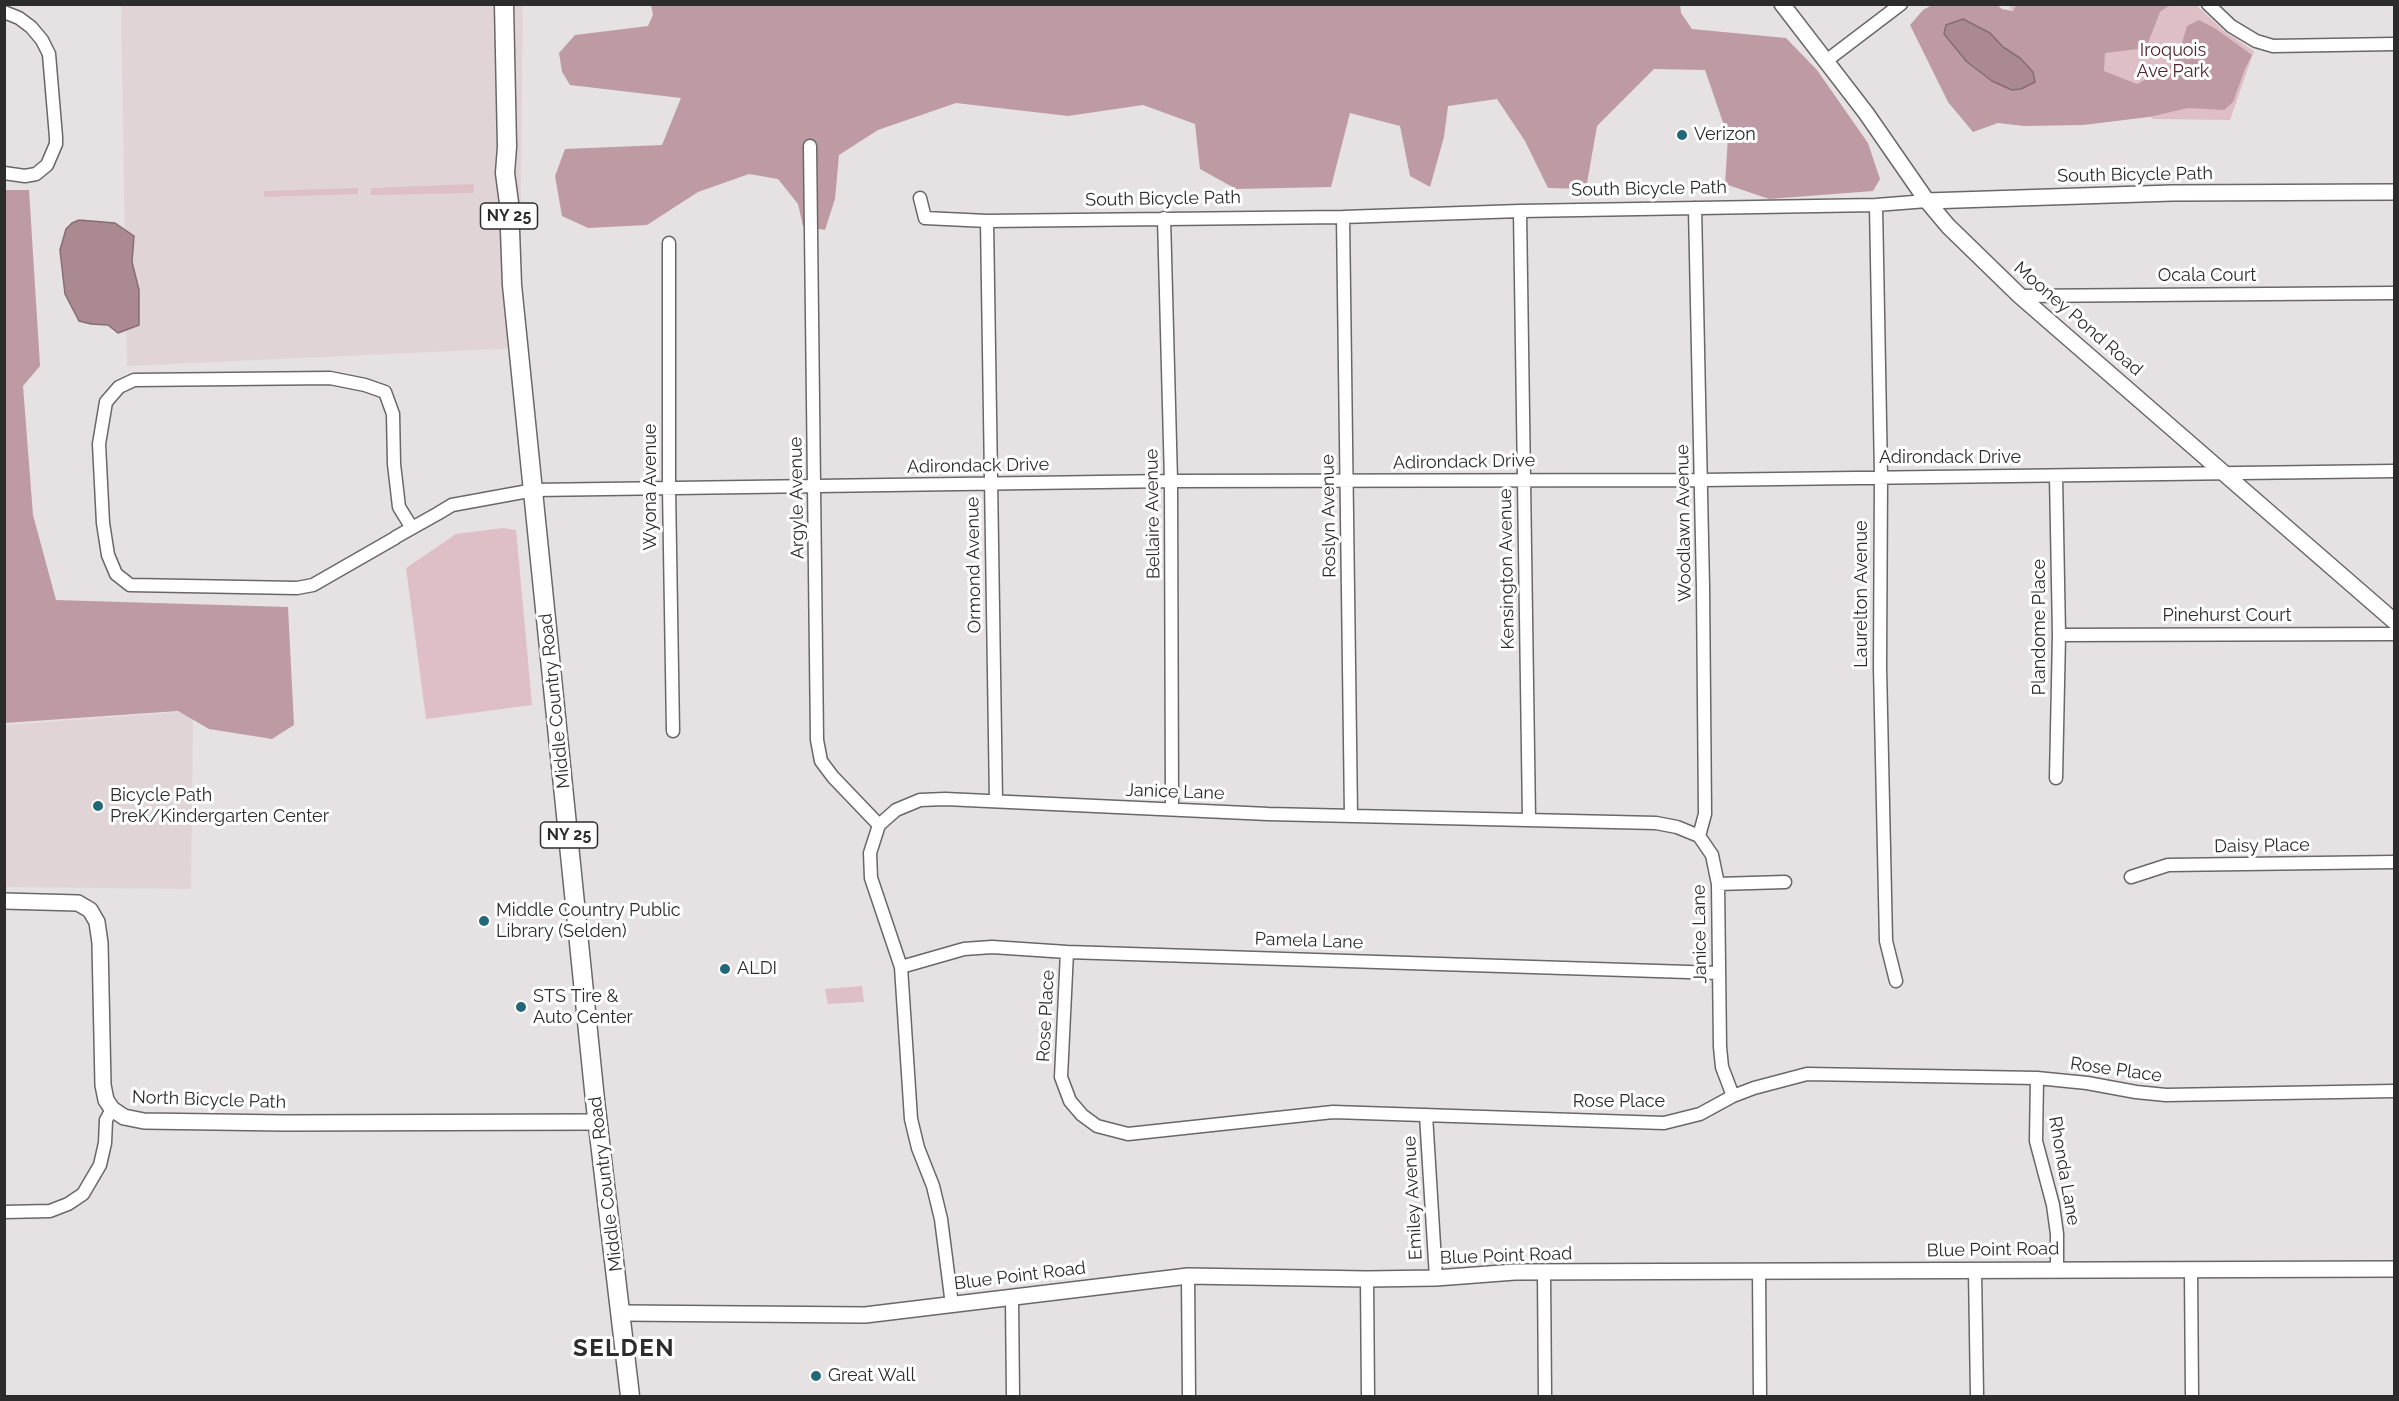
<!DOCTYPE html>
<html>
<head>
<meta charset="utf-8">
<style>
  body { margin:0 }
  #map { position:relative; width:2399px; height:1401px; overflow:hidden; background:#e6e2e3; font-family:Raleway,sans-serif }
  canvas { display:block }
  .frame { position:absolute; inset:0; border:6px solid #2d2c2c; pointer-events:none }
</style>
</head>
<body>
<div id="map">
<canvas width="2399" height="1401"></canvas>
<div class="frame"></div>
</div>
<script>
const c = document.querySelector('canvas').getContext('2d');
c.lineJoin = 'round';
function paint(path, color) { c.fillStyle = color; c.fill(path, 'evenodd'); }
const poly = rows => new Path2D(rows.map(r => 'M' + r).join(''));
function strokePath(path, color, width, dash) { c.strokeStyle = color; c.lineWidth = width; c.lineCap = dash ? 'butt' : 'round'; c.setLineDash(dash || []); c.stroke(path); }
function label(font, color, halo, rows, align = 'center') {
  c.font = font + ' Raleway,sans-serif'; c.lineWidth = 6; c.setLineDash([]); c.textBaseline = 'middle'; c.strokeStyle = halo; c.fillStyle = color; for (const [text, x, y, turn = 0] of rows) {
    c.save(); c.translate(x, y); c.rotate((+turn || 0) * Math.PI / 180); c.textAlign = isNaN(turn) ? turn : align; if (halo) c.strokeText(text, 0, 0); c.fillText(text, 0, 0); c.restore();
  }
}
paint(poly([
  [121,5,523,5,519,348,127,366],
  [193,711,191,889,5,887,5,725]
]), '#e0d4d7');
paint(poly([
  [2012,4,2196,5,2224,31,2254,51,2230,120,2153,119,2009,8],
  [474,184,473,193,371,195,371,188],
  [358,188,358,194,264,197,264,191],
  [503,528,516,530,532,705,426,719,406,568,456,534],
  [862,986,864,1002,828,1004,825,989]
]), '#debfc5');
paint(poly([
  [1680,4,1681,13,1692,29,1786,38,1817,70,1868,143,1880,179,1873,191,1769,199,1725,184,1728,137,1705,70,1654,69,1597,126,1586,189,1548,188,1525,141,1497,99,1448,106,1444,137,1430,187,1410,176,1400,126,1350,113,1331,187,1236,189,1200,169,1195,124,1143,105,1068,116,956,103,878,130,839,155,835,199,825,230,803,226,798,204,778,179,749,174,698,192,647,225,588,228,562,216,555,176,565,149,662,145,681,98,570,85,562,72,559,53,575,35,648,26,653,15,651,5],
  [2017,4,2170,5,2160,12,2146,48,2105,53,2104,71,2137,84,2168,68,2178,57,2187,26,2199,20,2216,29,2252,55,2245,69,2233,102,2224,110,2188,108,2149,117,2083,125,2024,126,1998,123,1973,132,1948,102,1910,25,1923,10,1932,5,1997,5,2002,9,2013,11],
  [5,190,29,190,40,366,23,386,33,515,56,600,288,607,294,725,272,739,209,729,178,711,5,723]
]), '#be9ba2');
const water = poly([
  [1963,19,1990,33,2003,47,2020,58,2033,72,2035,82,2021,89,2012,90,1992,81,1967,62,1944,34,1946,25,1963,19],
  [79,220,115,223,134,236,132,262,139,290,139,325,118,333,108,325,91,324,79,321,65,294,60,250,66,229,72,223,79,220]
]);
paint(water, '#ab8990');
strokePath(water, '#856d72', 1.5);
const minor = poly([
  [2208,4,2231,26,2256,41,2273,46,2394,44],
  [4,12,19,18,31,27,42,40,49,54,56,137,56,144,47,165,36,174,25,176,4,173],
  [1826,61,1901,4],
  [810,146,817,740,821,761,833,777,879,825],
  [920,198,925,218,987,221,1343,217,1520,211,1876,205,1927,201],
  [1876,205,1881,476,1880,667,1886,941,1896,981],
  [1695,208,1703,587,1705,814,1699,836],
  [1520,211,1529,819],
  [1343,217,1351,815],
  [1164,218,1171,481,1172,809],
  [987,221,996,801],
  [669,243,669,488,673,731],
  [2020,296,2394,293],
  [2056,476,2059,635,2056,778],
  [412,528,399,507,394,464,393,414,385,392,365,385,330,378,134,380,119,387,106,402,99,444,103,523,108,555,116,574,130,585,297,588,313,585,395,538,396,537,412,528,437,514,452,505,534,490,1171,481,1702,480,2394,471],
  [2059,635,2394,634],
  [2131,877,2168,865,2394,862],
  [1718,884,1785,882],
  [1067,952,1061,1077,1070,1101,1082,1115,1097,1126,1128,1134,1333,1112,1664,1123,1700,1114,1733,1096,1754,1088,1807,1074,2037,1078,2087,1083,2136,1092,2166,1095,2394,1091],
  [901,967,964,949,992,947,1067,952,1719,973],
  [2037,1078,2036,1141,2053,1205,2057,1234,2057,1269],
  [1426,1115,1436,1278],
  [4,1212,50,1211,68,1204,83,1194,100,1165,105,1143,106,1120,112,1109],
  [1975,1270,1977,1396],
  [2191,1270,2192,1396],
  [1759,1271,1760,1396],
  [1544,1274,1545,1396],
  [1188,1276,1189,1396],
  [1367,1279,1368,1396],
  [1012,1298,1013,1396],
  [952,1305,941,1219,933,1186,918,1148,911,1119,901,967,871,878,870,853,879,825,896,810,920,800,945,799,1268,814,1656,823,1677,827,1699,836,1712,855,1718,884,1720,1047,1722,1067,1733,1096]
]);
const tertiary = poly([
  [1782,4,1866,113,1927,201,1948,226,2020,296,2394,621],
  [1927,201,2172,193,2394,192],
  [4,901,78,903,90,910,97,922,100,943,103,1085,106,1100,112,1109,124,1117,144,1121,284,1123,598,1122],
  [622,1313,865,1315,1188,1276,1367,1279,1436,1278,1515,1272,2394,1269]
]);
const primary = poly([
  [504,4,507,147,505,173,509,203,512,285,595,1100,630,1396]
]);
strokePath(minor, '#6a6768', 15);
strokePath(tertiary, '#6a6768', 18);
strokePath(primary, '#6a6768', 21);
strokePath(minor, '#fff', 12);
strokePath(tertiary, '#fff', 15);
strokePath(primary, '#fff', 18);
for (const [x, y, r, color] of [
  [1682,135,6,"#226877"],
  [98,806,6,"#226877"],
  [484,921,6,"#226877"],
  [725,969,6,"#226877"],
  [521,1007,6,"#226877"],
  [816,1376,6,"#226877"]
]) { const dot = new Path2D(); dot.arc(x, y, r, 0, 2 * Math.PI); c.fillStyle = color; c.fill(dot); strokePath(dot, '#fff', 2); }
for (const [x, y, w] of [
  [509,216,57],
  [569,835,57]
]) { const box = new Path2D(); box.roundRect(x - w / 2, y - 13, w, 26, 4.5); c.fillStyle = '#fff'; c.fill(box); strokePath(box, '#2d2c2c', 1.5); }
label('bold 16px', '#2d2c2c', null, [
  ["NY 25",509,216],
  ["NY 25",569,835]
]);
label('18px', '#52222f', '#fff', [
  ["Iroquois",2173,51],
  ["Ave Park",2173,72]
]);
label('18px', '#2d2c2c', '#fff', [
  ["Verizon",1694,135],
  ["Bicycle Path",110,796],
  ["PreK/Kindergarten Center",110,817],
  ["Middle Country Public",496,911],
  ["Library (Selden)",496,932],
  ["ALDI",737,969],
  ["STS Tire &",533,997],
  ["Auto Center",533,1018],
  ["Great Wall",828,1376]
], 'left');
label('18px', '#2d2c2c', '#fff', [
  ["South Bicycle Path",2135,175,-1],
  ["South Bicycle Path",1649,189,-1],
  ["South Bicycle Path",1163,199,-1],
  ["Ocala Court",2207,276],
  ["Mooney Pond Road",2078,319,41],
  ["Adirondack Drive",1950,458],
  ["Adirondack Drive",1464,462,-1],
  ["Adirondack Drive",978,466,-1],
  ["Wyona Avenue",651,487,-90],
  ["Argyle Avenue",797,498,-91],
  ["Bellaire Avenue",1153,514,-91],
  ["Roslyn Avenue",1329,516,-91],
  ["Woodlawn Avenue",1684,523,-91],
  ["Ormond Avenue",974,565,-91],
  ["Kensington Avenue",1507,569,-91],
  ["Laurelton Avenue",1862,594,-90],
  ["Pinehurst Court",2227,616],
  ["Plandome Place",2040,627,-90],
  ["Middle Country Road",555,701,-96],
  ["Janice Lane",1175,792,2],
  ["Daisy Place",2262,846,-1],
  ["Janice Lane",1700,934,-91],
  ["Pamela Lane",1309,941,2],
  ["Rose Place",1046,1016,-87],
  ["Rose Place",2116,1070,8],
  ["North Bicycle Path",209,1100,2],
  ["Rose Place",1619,1102],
  ["Rhonda Lane",2064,1171,80],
  ["Middle Country Road",606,1184,-97],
  ["Emiley Avenue",1413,1198,-93],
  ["Blue Point Road",1993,1250,-1],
  ["Blue Point Road",1506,1256,-2],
  ["Blue Point Road",1020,1276,-7]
]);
c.letterSpacing = '1.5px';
label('bold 24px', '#2d2c2c', '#fff', [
  ["SELDEN",624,1349]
]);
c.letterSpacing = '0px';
</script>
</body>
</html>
